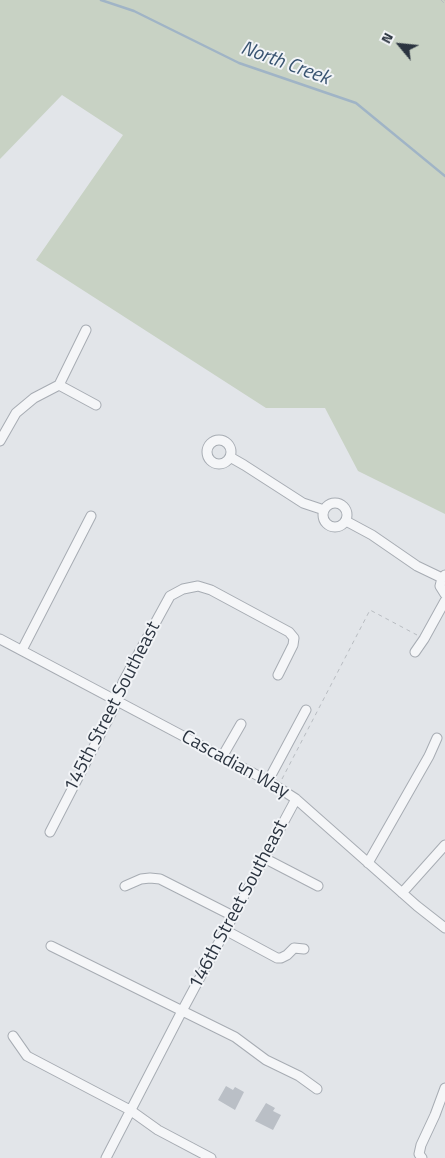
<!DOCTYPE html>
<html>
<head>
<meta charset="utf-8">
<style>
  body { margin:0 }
  #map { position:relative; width:445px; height:1158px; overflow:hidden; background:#e2e5e9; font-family:"Titillium Web",sans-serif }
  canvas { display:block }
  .north { position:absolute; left:375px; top:20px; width:50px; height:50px; -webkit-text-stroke:4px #f2f4f7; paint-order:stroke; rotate:298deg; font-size:14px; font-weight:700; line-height:20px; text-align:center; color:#2b3440 }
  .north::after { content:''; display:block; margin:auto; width:18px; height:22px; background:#2b3440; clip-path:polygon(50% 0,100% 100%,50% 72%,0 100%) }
</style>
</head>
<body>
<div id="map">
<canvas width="445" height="1158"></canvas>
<div class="north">N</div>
</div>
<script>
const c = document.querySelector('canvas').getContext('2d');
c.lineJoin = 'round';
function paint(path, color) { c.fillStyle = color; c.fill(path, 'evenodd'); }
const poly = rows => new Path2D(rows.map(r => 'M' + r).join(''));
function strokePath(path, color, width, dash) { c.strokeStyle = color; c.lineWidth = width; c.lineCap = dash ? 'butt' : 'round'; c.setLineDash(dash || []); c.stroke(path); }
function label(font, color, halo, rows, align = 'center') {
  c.font = font + ' "Titillium Web",sans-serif'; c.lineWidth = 4; c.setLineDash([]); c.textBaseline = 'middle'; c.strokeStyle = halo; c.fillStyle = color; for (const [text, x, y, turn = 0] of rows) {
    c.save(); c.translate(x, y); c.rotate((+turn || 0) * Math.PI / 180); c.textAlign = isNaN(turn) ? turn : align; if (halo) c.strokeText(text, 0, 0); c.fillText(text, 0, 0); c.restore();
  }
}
paint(poly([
  [0,0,445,0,445,514,358,471,325,408,266,408,36,260,123,135,62,95,0,159]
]), '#c8d2c4');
strokePath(poly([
  [101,0,134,11,239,63,356,103,445,176]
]), '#a0b4c6', 2.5);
paint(poly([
  [226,1086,233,1090,235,1087,244,1092,235,1110,218,1100],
  [266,1103,275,1108,273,1111,281,1115,273,1130,255,1121]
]), '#babfc6');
const minor = poly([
  [59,385,96,405],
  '207 452a12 12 0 1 1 24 0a12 12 0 1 1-24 0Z',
  [0,441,16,413,34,398,59,385,86,330],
  [230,457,244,465,303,503,324,510],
  '323 515a12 12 0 1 1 24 0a12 12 0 1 1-24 0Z',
  [346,521,372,535,417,566,442,578],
  [445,575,442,578,440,586,445,594],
  [0,639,268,781,296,799,417,906,445,928],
  [22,650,91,516],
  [415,652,424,639,445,601],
  [222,757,241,724],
  [268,781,306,710],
  [50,832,117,702,123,682,170,596,183,589,198,586,211,590,289,632,294,638,293,645,278,675],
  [264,858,318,886],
  [368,863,429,756,437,738],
  [125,886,141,879,150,878,160,879,233,916],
  [402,893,445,845],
  [225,930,277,958,281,958,287,955,294,948,304,949],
  [51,946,235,1037,266,1060,299,1076,317,1089],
  [13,1036,27,1056,130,1110,158,1130,211,1158],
  [106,1158,182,1011,296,799],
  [422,1158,419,1154,421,1145,435,1115,445,1088]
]);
strokePath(minor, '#a7acb3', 11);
strokePath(poly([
  [441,0,445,4],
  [445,0,445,1],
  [282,779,370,610,417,635]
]), '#b8bcc1', 1, [4, 4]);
strokePath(minor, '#f5f6f8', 9);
label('19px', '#2b3440', '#f2f4f7', [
  ["145th Street Southeast",113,707,-63],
  ["Cascadian Way",235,765,29],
  ["146th Street Southeast",239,905,-62]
]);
label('italic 20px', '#395471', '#f2f4f7', [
  ["North Creek",285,64,20]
]);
</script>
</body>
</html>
